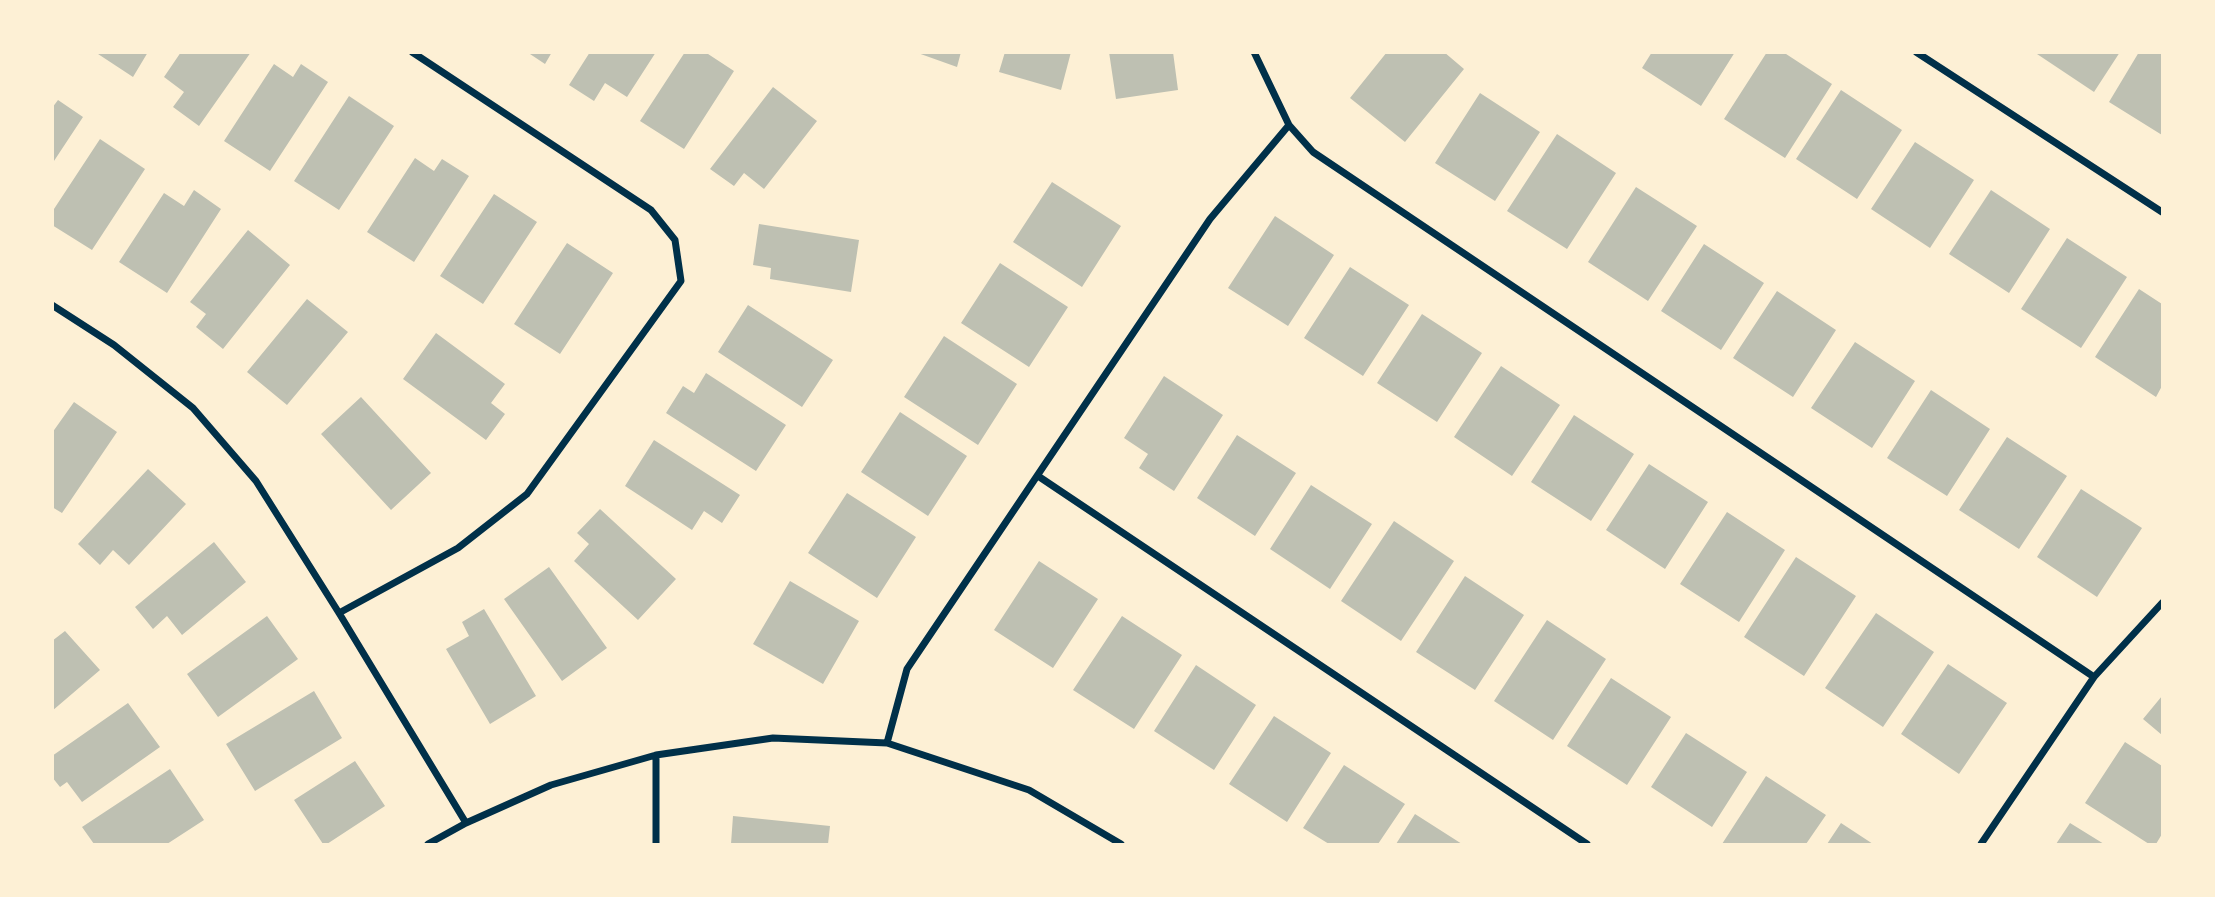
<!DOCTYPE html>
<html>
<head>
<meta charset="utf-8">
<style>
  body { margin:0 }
  #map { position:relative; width:2215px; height:897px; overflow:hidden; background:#fdf0d5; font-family:Ubuntu,sans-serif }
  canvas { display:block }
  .frame { position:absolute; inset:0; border:54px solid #fdf0d5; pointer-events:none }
</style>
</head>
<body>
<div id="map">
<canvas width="2215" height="897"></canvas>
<div class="frame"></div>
</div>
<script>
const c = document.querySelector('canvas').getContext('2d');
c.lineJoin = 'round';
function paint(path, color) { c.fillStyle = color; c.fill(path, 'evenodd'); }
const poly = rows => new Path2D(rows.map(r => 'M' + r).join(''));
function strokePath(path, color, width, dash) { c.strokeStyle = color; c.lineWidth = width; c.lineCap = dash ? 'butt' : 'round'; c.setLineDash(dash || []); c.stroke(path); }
paint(poly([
  [95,52,148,52,133,77],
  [181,52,251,52,199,126,173,107,184,92,164,77],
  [527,52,552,52,545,64],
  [590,52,656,52,627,97,605,83,594,101,569,85],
  [685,52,705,52,734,71,684,149,640,121],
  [915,52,961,52,957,67],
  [1005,52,1071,52,1061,90,999,72],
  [1109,52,1173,52,1178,90,1116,99],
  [1387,52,1444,52,1464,69,1405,142,1350,98],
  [1652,52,1735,52,1701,106,1642,68],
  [1767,52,1783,52,1832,84,1785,158,1724,119],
  [2034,52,2120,52,2094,92],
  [2139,52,2162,52,2162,135,2109,102],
  [274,64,293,77,301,64,328,82,270,171,224,141],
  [773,87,817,121,764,189,744,173,734,186,710,169],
  [1841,90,1902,130,1857,199,1796,159],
  [1480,93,1540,132,1495,201,1435,163],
  [349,96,394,126,339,210,294,181],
  [58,100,83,117,52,164,52,108],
  [1557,134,1616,173,1567,249,1507,211],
  [100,139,145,169,92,250,52,225,52,212],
  [1915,142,1974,180,1930,248,1871,209],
  [415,158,434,171,442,159,469,176,414,262,367,232],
  [1052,182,1121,226,1082,287,1013,242],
  [1636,187,1697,226,1648,301,1588,262],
  [194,190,221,209,167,293,119,262,164,193,184,206],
  [1991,190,2050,229,2009,293,1949,254],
  [494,194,537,222,483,304,440,276],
  [1275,216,1334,255,1288,326,1228,288],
  [759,224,859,240,851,292,770,279,771,268,753,265],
  [248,230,290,265,223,349,196,327,206,314,190,302],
  [2067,238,2127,277,2081,348,2021,309],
  [567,243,613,273,560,354,514,324],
  [1704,244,1764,283,1721,350,1661,311],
  [1000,263,1068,307,1029,367,961,323],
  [1350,267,1409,305,1363,376,1304,338],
  [2139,289,2162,304,2162,386,2156,397,2095,357],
  [1777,291,1836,330,1793,397,1733,358],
  [307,299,348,332,287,405,247,372],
  [748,305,833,360,802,407,718,352],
  [1422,314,1482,353,1437,422,1377,383],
  [436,333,505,384,491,403,505,414,486,440,403,379],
  [944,336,1017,384,978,445,904,397],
  [1855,342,1915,381,1872,448,1811,408],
  [1501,366,1560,405,1512,476,1454,437],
  [706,373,786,425,756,471,666,413,683,386,694,393],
  [1164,376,1223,415,1174,491,1139,468,1148,454,1124,438],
  [1931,390,1990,429,1947,496,1887,458],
  [361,397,431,473,391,510,321,434],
  [74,402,117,432,62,513,52,507,52,433],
  [900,412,967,456,928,516,861,472],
  [1574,415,1634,454,1591,521,1531,482],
  [1237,435,1296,473,1255,536,1197,498],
  [2007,437,2067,476,2019,549,1959,510],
  [654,440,740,495,722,523,704,511,692,530,625,486],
  [1649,464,1708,502,1665,569,1606,530],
  [148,469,186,504,129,565,113,550,100,565,78,544],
  [1311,485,1372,524,1330,589,1270,549],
  [2081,489,2142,528,2097,597,2037,557],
  [847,493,916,537,877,598,808,553],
  [600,509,676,579,638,620,574,561,589,544,577,533],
  [1727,512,1785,550,1739,622,1680,584],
  [1394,521,1454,561,1401,641,1341,601],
  [214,542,246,582,182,635,167,616,153,629,135,607],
  [1796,557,1856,596,1804,676,1744,637],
  [1039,561,1098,599,1053,668,994,630],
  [549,567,607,648,562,681,504,599],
  [1465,576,1524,615,1475,690,1416,652],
  [790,581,859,621,823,684,753,644],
  [484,609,536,696,490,724,446,649,469,636,462,622],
  [1876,613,1934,652,1883,727,1825,688],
  [267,616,298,659,218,717,187,674],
  [1122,616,1182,655,1134,729,1073,690],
  [1547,620,1606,659,1553,740,1494,701],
  [65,631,100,670,52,711,52,641],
  [1948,664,2007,703,1959,774,1901,734],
  [1196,665,1256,705,1214,770,1154,731],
  [1611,678,1671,717,1627,785,1567,746],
  [314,691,342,738,255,791,226,744],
  [2162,696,2162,735,2143,719],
  [128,703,160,747,82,802,67,782,60,787,52,777,52,756],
  [1274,716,1331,753,1287,822,1229,784],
  [1686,733,1747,772,1712,827,1651,787],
  [2125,742,2162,766,2162,834,2156,844,2149,844,2085,803],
  [355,761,385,806,327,844,323,844,294,800],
  [1344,765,1405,804,1378,844,1329,844,1303,828],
  [170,769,204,820,167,844,94,844,82,827],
  [1766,776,1826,815,1806,844,1722,844],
  [1415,814,1462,844,1396,844],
  [733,816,830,826,828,844,731,844],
  [1841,823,1873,844,1827,844],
  [2070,823,2104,844,2056,844]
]), '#bec0b2');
strokePath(poly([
  [1254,52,1289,125,1313,152,2094,677],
  [1916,52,2162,212],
  [52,305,114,345,193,408,256,481,339,613,466,823],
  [1038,476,1587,844],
  [339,613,458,548,527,494,681,281,675,240,651,210,412,52],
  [887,743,907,669,1210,219,1289,125],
  [656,755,656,844],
  [428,844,466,823,551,785,656,755,773,738,887,743,1029,790,1121,844],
  [1981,844,2094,677,2162,603]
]), '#003049', 7);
</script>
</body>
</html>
